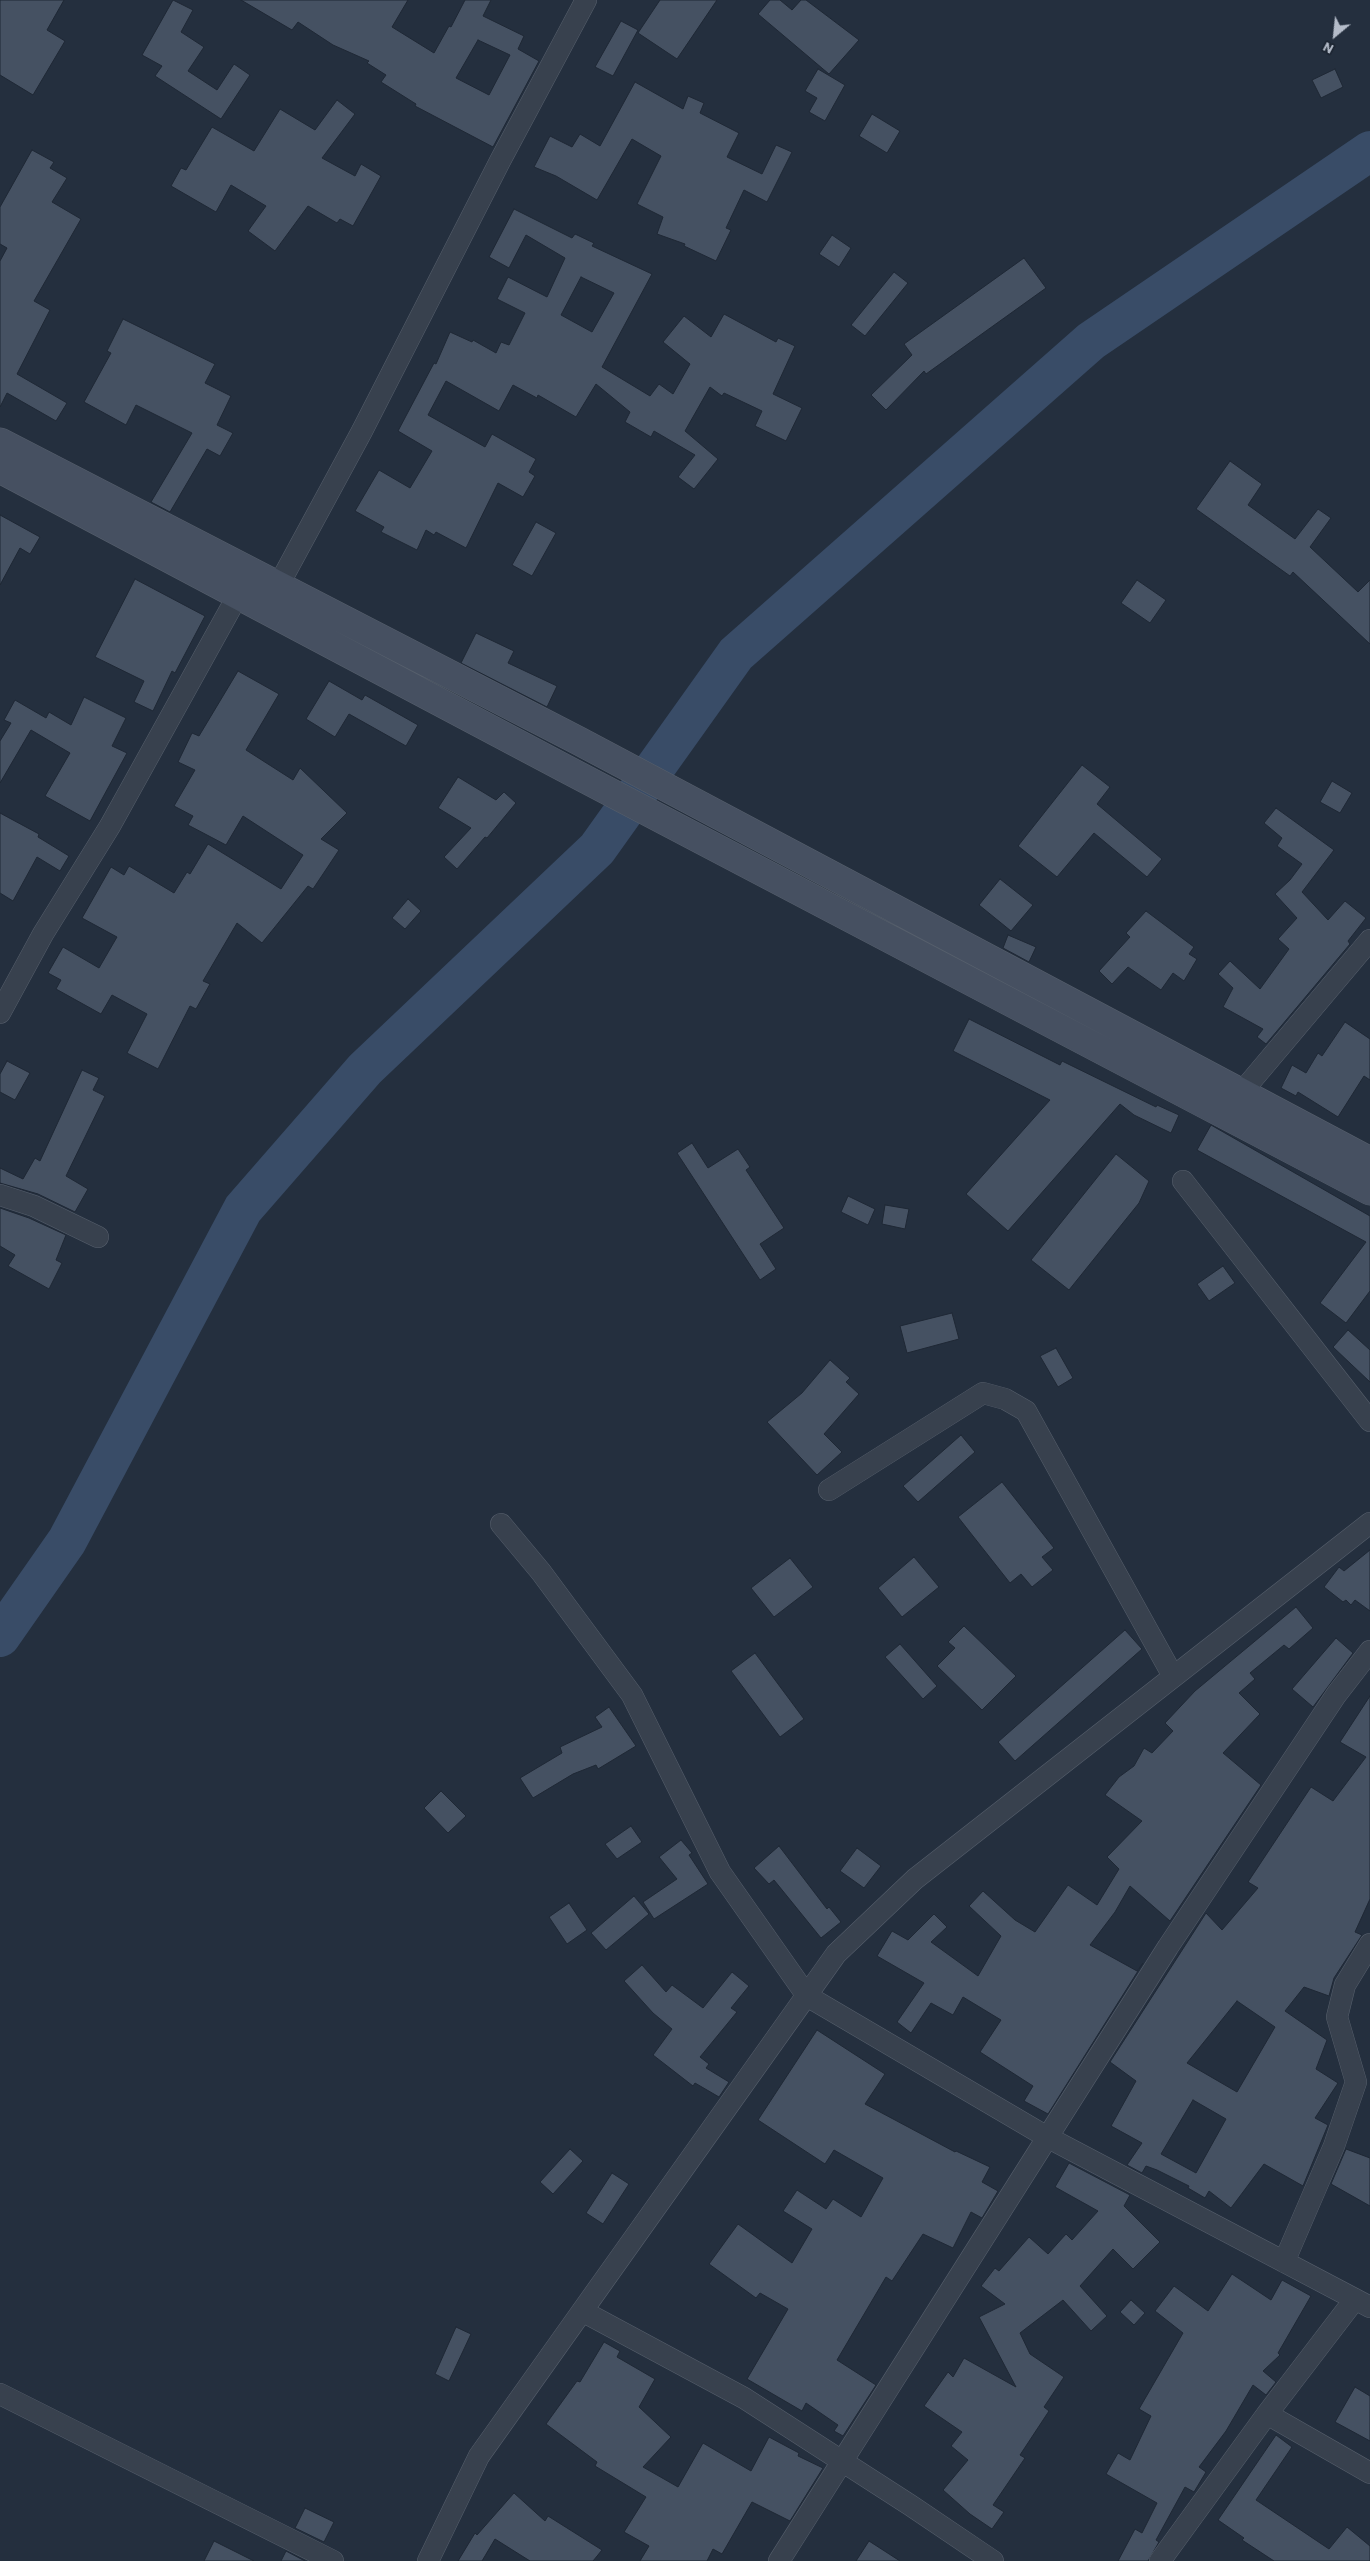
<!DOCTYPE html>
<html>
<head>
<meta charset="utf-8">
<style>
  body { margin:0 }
  #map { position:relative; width:1370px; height:2561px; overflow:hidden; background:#242f3e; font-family:Barlow,sans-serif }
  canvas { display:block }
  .north { position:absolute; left:1310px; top:10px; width:50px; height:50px; -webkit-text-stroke:4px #1d2633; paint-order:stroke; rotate:208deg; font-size:14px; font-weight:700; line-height:20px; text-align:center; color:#b4bcc9 }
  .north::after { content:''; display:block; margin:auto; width:18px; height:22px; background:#b4bcc9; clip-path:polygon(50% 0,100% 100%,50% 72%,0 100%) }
</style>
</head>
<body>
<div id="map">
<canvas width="1370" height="2561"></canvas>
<div class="north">N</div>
</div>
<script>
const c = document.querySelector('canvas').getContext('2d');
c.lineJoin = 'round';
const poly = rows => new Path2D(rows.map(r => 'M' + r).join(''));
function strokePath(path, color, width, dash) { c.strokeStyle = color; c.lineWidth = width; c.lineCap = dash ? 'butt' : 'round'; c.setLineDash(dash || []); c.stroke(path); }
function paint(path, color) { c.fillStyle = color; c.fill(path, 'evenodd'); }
strokePath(poly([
  [0,1637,67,1541,243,1209,365,1069,597,849,736,654,1091,341,1370,151]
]), '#394c67', 40);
const building = poly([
  [0,0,64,0,47,30,65,41,33,95,0,75,0,0],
  [173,0,193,10,181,32,204,47,188,71,217,90,234,64,250,75,221,119,155,76,162,66,142,55,173,0],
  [241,0,408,0,392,27,434,53,449,26,451,27,465,0,491,0,483,16,524,36,518,49,539,61,493,147,415,106,416,104,381,82,386,75,367,63,369,61,333,45,298,22,292,30,241,0],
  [478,40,510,55,489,95,456,78,478,40],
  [660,0,717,0,677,59,638,33,660,0],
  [770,0,780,0,792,10,801,0,806,0,859,40,829,74,758,14,770,0],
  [621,21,638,30,613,76,595,67,621,21],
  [818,69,845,85,825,121,809,112,817,98,805,91,818,69],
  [1335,69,1343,87,1321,98,1312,80,1335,69],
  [635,82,683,109,688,96,704,103,700,113,739,133,727,157,762,174,776,145,792,152,767,202,744,190,726,228,731,230,716,261,684,246,685,244,657,234,663,217,637,204,661,156,632,139,597,200,556,176,534,167,550,136,572,147,580,134,600,146,635,82],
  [337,100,355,114,322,158,355,176,361,164,381,176,353,226,340,219,337,223,308,206,275,251,248,231,266,206,231,185,216,212,171,186,181,168,186,170,212,127,254,151,280,109,315,130,337,100],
  [872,114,900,131,887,153,859,136,872,114],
  [32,150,54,162,50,168,67,178,52,202,81,219,34,301,50,310,17,374,67,403,56,421,7,393,0,407,0,261,7,248,0,244,0,207,32,150],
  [514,209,572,238,575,234,594,243,592,246,652,274,602,367,650,396,659,384,673,394,690,364,663,342,684,316,711,337,724,314,776,342,778,338,795,346,773,394,802,408,786,441,755,426,762,411,724,393,722,396,710,387,685,431,718,459,694,489,678,477,695,455,654,431,651,437,625,422,630,412,596,384,576,417,538,395,537,398,513,385,499,411,446,381,428,415,485,447,492,434,536,459,529,472,535,476,523,497,498,483,466,548,436,532,434,535,426,530,417,550,381,532,384,527,355,511,379,470,410,488,432,451,398,431,434,363,436,364,450,332,472,342,473,340,496,353,501,342,509,345,525,313,497,299,508,277,547,297,565,258,526,235,509,268,489,257,514,209],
  [581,277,614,293,592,332,561,315,581,277],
  [832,235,851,248,839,267,819,254,832,235],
  [1024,258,1046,288,926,374,924,371,886,410,871,395,912,355,904,344,1024,258],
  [894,272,908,283,865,336,851,325,894,272],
  [123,319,215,364,205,383,231,396,217,425,233,433,220,456,207,449,170,512,151,502,192,433,136,405,126,425,84,402,111,353,107,351,123,319],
  [1230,461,1262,484,1248,505,1295,539,1318,509,1331,518,1310,547,1358,592,1370,580,1370,644,1293,572,1290,576,1196,509,1230,461],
  [0,515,40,537,30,554,20,548,0,585,0,515],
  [536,522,556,533,532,576,512,565,536,522],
  [135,579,205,616,175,673,172,671,153,711,134,702,144,681,95,657,135,579],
  [1137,580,1166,600,1150,623,1121,603,1137,580],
  [476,633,514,651,508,663,557,686,547,707,461,663,476,633],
  [238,671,279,694,246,750,293,780,300,768,347,813,321,839,339,850,313,889,308,886,262,943,237,923,203,981,210,984,196,1009,190,1006,158,1069,127,1053,147,1014,112,995,101,1014,56,989,61,980,48,973,63,947,99,968,117,937,82,918,111,867,124,875,129,866,174,893,187,872,190,874,208,844,281,889,303,855,243,816,226,845,188,825,193,816,174,806,195,770,178,762,192,733,199,736,238,671],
  [329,681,362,700,365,695,418,725,406,746,349,714,335,737,306,719,329,681],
  [84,697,126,718,112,746,127,753,90,821,45,796,70,753,31,730,0,783,0,741,11,723,4,720,15,700,46,718,49,712,71,725,84,697],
  [1082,765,1110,787,1097,804,1162,859,1147,877,1094,833,1057,877,1018,846,1082,765],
  [458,777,496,800,504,792,516,803,487,838,485,837,457,869,444,857,471,828,438,808,458,777],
  [1332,781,1352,793,1340,813,1320,802,1332,781],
  [1276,808,1334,850,1302,892,1328,920,1345,901,1366,918,1348,941,1350,944,1266,1044,1257,1037,1263,1029,1223,1007,1233,988,1218,974,1230,961,1260,989,1289,949,1278,939,1297,918,1275,894,1290,880,1302,864,1277,846,1282,838,1264,823,1276,808],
  [0,813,39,834,38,837,69,856,60,871,37,857,13,901,0,893,0,813],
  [1000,879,1033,905,1011,931,979,905,1000,879],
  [408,899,421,911,405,929,392,918,408,899],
  [1146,911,1194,947,1189,954,1197,959,1184,981,1173,973,1161,990,1128,967,1112,984,1099,971,1130,937,1126,933,1146,911],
  [1008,935,1036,947,1029,962,1003,948,1008,935],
  [969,1019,1060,1065,1062,1061,1156,1107,1157,1105,1179,1115,1171,1133,1134,1115,1120,1104,1008,1231,966,1194,1050,1100,953,1051,969,1019],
  [1345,1022,1370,1039,1370,1080,1364,1076,1338,1117,1298,1092,1296,1096,1281,1088,1292,1065,1306,1073,1318,1053,1322,1056,1345,1022],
  [7,1061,30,1073,15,1100,0,1092,0,1074,7,1061],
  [82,1070,99,1078,93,1090,105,1096,66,1176,88,1189,75,1212,38,1194,0,1183,0,1168,23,1179,35,1158,40,1161,82,1070],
  [1211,1125,1370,1216,1370,1291,1346,1323,1320,1303,1366,1242,1197,1150,1211,1125],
  [692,1143,708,1168,738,1149,750,1167,746,1170,784,1228,760,1244,776,1269,760,1280,677,1153,692,1143],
  [1116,1154,1149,1181,1139,1203,1069,1290,1031,1260,1116,1154],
  [848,1196,875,1209,868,1225,841,1212,848,1196],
  [885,1205,909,1209,905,1229,882,1224,885,1205],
  [0,1208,29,1218,66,1235,56,1260,62,1263,49,1289,8,1266,15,1255,0,1246,0,1208],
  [1223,1266,1235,1283,1209,1301,1197,1284,1223,1266],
  [952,1313,959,1339,907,1353,900,1326,952,1313],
  [1348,1330,1370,1350,1370,1382,1333,1347,1348,1330],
  [1056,1348,1073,1378,1058,1387,1040,1356,1056,1348],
  [830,1360,850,1378,846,1382,859,1394,824,1434,842,1452,817,1475,767,1422,802,1393,830,1360],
  [961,1435,975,1452,918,1502,903,1486,961,1435],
  [1002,1482,1054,1548,1042,1557,1053,1570,1032,1587,1021,1574,1010,1583,958,1517,1002,1482],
  [1370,1550,1370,1611,1355,1600,1351,1605,1346,1600,1343,1602,1324,1587,1339,1567,1344,1571,1370,1550],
  [914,1557,939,1587,902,1617,878,1588,914,1557],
  [790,1558,813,1587,774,1617,751,1588,790,1558],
  [1296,1607,1313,1628,1289,1649,1284,1645,1250,1673,1255,1679,1239,1693,1260,1714,1223,1753,1261,1785,1170,1921,1130,1886,1115,1912,1090,1945,1137,1971,1143,1963,1048,2114,1024,2101,1033,2086,980,2052,1001,2020,963,1997,953,2015,931,2003,911,2033,897,2022,924,1983,877,1956,892,1931,908,1940,934,1914,947,1927,931,1942,978,1976,1001,1936,969,1906,983,1891,1015,1920,1035,1932,1068,1885,1097,1905,1119,1869,1107,1857,1142,1821,1105,1795,1119,1777,1134,1766,1144,1748,1152,1753,1173,1731,1165,1723,1195,1691,1296,1607],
  [964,1626,1016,1676,982,1710,937,1666,955,1648,948,1642,964,1626],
  [1125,1630,1142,1649,1015,1761,998,1742,1125,1630],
  [1336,1638,1353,1653,1313,1707,1292,1689,1336,1638],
  [900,1644,937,1686,923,1699,885,1657,900,1644],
  [755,1653,804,1719,780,1737,731,1671,755,1653],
  [1370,1696,1370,1899,1355,1932,1362,1935,1334,1978,1329,1996,1304,1987,1285,2011,1327,2040,1316,2069,1338,2083,1315,2118,1328,2125,1303,2186,1264,2164,1231,2208,1209,2191,1205,2198,1188,2188,1189,2186,1157,2170,1146,2166,1142,2173,1127,2165,1142,2143,1111,2126,1136,2081,1110,2062,1206,1913,1222,1930,1258,1888,1248,1882,1311,1787,1333,1801,1366,1757,1340,1742,1370,1696],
  [1237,2001,1275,2027,1237,2092,1187,2063,1237,2001],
  [1193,2100,1226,2119,1196,2173,1161,2154,1193,2100],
  [609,1707,636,1746,598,1769,596,1765,573,1774,533,1798,520,1778,562,1753,560,1747,602,1727,595,1717,609,1707],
  [441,1791,466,1816,448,1833,424,1808,441,1791],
  [631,1826,642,1842,617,1859,605,1844,631,1826],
  [681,1840,692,1853,689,1855,708,1884,654,1919,643,1902,677,1879,659,1857,681,1840],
  [779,1846,827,1909,829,1907,841,1922,821,1938,774,1880,769,1884,754,1868,779,1846],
  [857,1848,881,1866,864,1888,840,1871,857,1848],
  [634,1896,649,1914,606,1950,591,1933,634,1896],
  [569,1903,587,1930,567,1944,549,1917,569,1903],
  [642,1965,666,1992,672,1985,703,2008,732,1972,749,1986,731,2008,737,2012,700,2057,709,2064,706,2068,729,2082,719,2097,695,2083,693,2086,653,2055,672,2029,653,2013,624,1981,642,1965],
  [817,2030,885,2074,865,2104,955,2152,956,2151,990,2167,982,2182,998,2191,982,2218,971,2212,953,2248,923,2234,892,2281,886,2277,837,2360,876,2385,843,2436,834,2431,838,2425,806,2403,802,2411,747,2379,788,2309,760,2293,756,2298,709,2264,738,2224,792,2263,812,2229,783,2211,797,2190,826,2209,833,2199,861,2217,883,2178,834,2150,825,2164,758,2120,817,2030],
  [570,2149,583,2161,553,2194,540,2182,570,2149],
  [1346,2149,1370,2158,1370,2206,1331,2184,1346,2149],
  [1069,2163,1130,2195,1124,2206,1160,2242,1133,2269,1113,2249,1080,2286,1107,2316,1091,2331,1063,2300,1020,2333,1030,2354,1064,2377,1044,2407,1049,2411,1020,2455,1025,2458,993,2505,1004,2512,992,2529,970,2514,943,2490,968,2460,951,2446,962,2432,924,2406,948,2372,953,2377,964,2358,1016,2387,979,2317,1005,2304,981,2286,995,2268,999,2271,1029,2237,1048,2254,1066,2234,1072,2240,1098,2211,1055,2187,1069,2163],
  [612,2173,629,2184,603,2224,586,2213,612,2173],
  [1232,2274,1271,2300,1282,2280,1311,2296,1278,2353,1280,2355,1263,2371,1276,2382,1266,2395,1253,2385,1226,2431,1199,2467,1206,2472,1194,2492,1185,2487,1156,2540,1159,2542,1148,2561,1118,2561,1135,2529,1142,2533,1157,2503,1106,2474,1118,2453,1130,2460,1151,2416,1139,2409,1183,2333,1155,2311,1174,2286,1208,2311,1232,2274],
  [1131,2300,1145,2313,1134,2325,1120,2312,1131,2300],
  [456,2327,471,2334,449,2381,435,2374,456,2327],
  [604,2342,620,2351,617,2357,655,2379,639,2407,671,2437,643,2467,678,2487,703,2443,751,2471,769,2437,799,2453,798,2456,823,2468,790,2521,752,2502,722,2554,713,2549,707,2561,640,2561,649,2546,624,2532,646,2497,595,2466,597,2462,546,2424,577,2381,580,2382,604,2342],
  [1355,2387,1370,2396,1370,2441,1335,2422,1355,2387],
  [1276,2435,1292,2447,1256,2500,1329,2549,1347,2527,1370,2546,1370,2561,1274,2561,1242,2540,1244,2538,1218,2520,1276,2435],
  [514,2493,545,2521,548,2516,602,2550,593,2561,530,2561,495,2539,482,2561,458,2561,475,2533,477,2535,514,2493],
  [305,2508,334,2522,324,2542,295,2528,305,2508],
  [214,2541,254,2561,204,2561,214,2541],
  [869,2541,900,2561,856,2561,869,2541],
  [286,2551,305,2561,281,2561,286,2551]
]);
paint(building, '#455162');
strokePath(building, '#1f2835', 1);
const minor = poly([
  [271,599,362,431,500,161,586,0],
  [0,1013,43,934,110,826,238,595],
  [1241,1093,1370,940],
  [1183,1181,1370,1421],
  [0,1195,34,1206,98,1237],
  [829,1490,983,1393,1005,1399,1026,1411,1173,1676],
  [501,1524,541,1572,632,1695,720,1872,807,1996,1047,2137,1370,2307],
  [1284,2262,1334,2146,1356,2082,1337,2017,1345,1985,1370,1944],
  [584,2312,744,2398,910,2505,993,2561],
  [0,2394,333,2561],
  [1267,2414,1370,2473],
  [428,2561,479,2456,836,1954,915,1879,1370,1523],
  [779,2561,1168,1947,1336,1695,1370,1651],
  [1160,2561,1267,2414,1355,2299]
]);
const secondary = poly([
  [0,442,579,741,1370,1161],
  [0,469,566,769,1370,1191]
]);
strokePath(minor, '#565f6c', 22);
strokePath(secondary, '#565f6c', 29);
strokePath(minor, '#38414e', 21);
strokePath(secondary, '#465061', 28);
</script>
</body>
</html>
